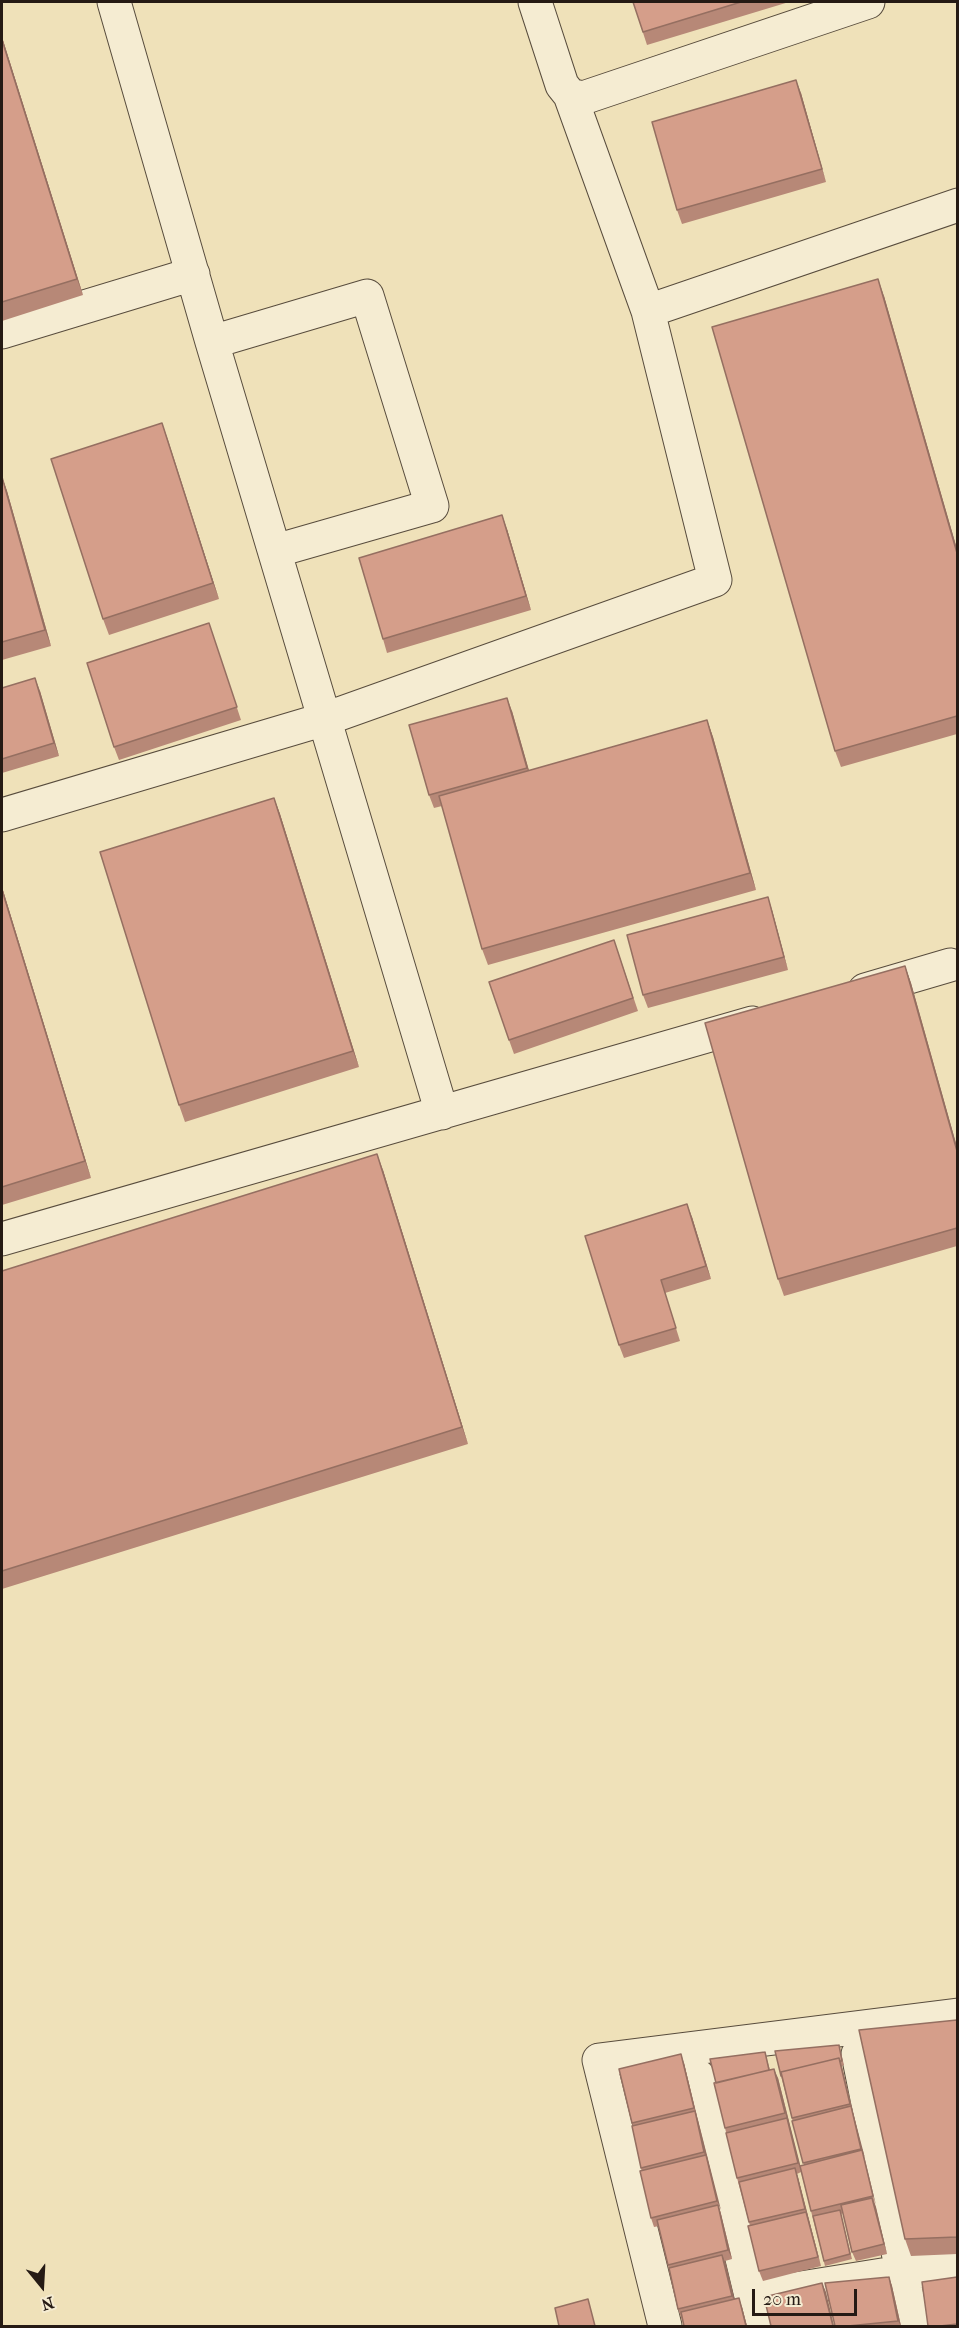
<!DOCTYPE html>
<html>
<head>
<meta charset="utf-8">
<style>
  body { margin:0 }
  #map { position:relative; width:959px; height:2328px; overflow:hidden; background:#efe1b9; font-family:"IM FELL French Canon",serif }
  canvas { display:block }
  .frame { position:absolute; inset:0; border:3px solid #251a14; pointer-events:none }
  .north { position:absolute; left:12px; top:2256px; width:60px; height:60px; -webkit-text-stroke:4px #f5ecd2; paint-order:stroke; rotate:162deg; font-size:16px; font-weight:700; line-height:24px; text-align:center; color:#251a14 }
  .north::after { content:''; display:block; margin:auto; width:21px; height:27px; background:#251a14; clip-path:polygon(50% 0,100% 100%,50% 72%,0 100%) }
  .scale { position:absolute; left:752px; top:2289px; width:105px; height:27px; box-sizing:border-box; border:3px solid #251a14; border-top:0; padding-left:8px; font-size:18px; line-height:21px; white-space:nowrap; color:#251a14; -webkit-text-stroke:4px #f5ecd2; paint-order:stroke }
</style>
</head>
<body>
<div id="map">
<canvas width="959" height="2328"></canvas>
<div class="frame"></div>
<div class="north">N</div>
<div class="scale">20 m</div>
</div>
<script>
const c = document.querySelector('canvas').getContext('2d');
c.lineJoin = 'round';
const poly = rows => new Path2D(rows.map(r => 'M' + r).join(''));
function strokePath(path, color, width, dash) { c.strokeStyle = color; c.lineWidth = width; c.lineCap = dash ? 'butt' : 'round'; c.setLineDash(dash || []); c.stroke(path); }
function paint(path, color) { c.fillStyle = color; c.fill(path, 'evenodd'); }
const minor = poly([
  [114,2,212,342,442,1113],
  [535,2,562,85,570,95,583,98,868,2],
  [648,311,958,205],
  [2,332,193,274],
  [212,342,367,296,432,506,275,551],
  [2,815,325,719,715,580,648,311,570,95],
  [865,990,950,965],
  [2,1239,752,1023],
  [858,2054,913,2326],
  [698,2076,751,2296],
  [665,2326,599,2060,958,2015],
  [758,2326,751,2296,901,2272,958,2268]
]);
strokePath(minor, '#584c3d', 35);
strokePath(minor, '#f5ecd2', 33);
paint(poly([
  [633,2,789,2,647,45],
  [2,37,83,295,2,321],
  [801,93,826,182,682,224,677,210],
  [884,296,957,549,957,734,841,767,835,751],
  [162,423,219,599,109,635,103,619],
  [2,477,7,491,51,646,2,660],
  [507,529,531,610,387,653,383,639],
  [209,623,241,720,119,760,114,747],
  [2,688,40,691,59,756,2,773],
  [512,711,529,771,707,720,713,737,756,890,488,965,482,949,442,806,434,808,429,795],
  [274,798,280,814,359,1067,185,1122,179,1105],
  [2,887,91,1178,2,1205],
  [772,910,788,970,648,1008,643,995],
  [614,940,638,1011,514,1054,509,1040],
  [905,966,911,983,957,1147,957,1246,784,1296,778,1279],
  [383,1170,468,1444,2,1589,2,1271],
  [692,1217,711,1279,665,1293,680,1341,624,1358,619,1345],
  [957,2020,957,2254,911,2256,905,2239],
  [839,2045,844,2065,842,2066,887,2254,856,2261,852,2252,843,2213,841,2214,852,2259,825,2266,801,2172,797,2174,821,2266,763,2281,759,2271,750,2226,737,2178,725,2128,716,2083,765,2052,770,2070,778,2078,800,2166,804,2165,781,2076],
  [684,2063,732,2259,725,2261,734,2299,742,2307,747,2326,684,2326,678,2309,659,2226,654,2227,651,2218,632,2123],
  [889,2277,892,2286,901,2326,835,2326],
  [957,2277,957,2326,928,2326]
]), '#b78877');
paint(poly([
  [2,37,83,295,77,279,2,40],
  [796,80,801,93,826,182,822,169],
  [878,279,884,296,957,549,957,553],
  [162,423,168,440,219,599,213,583],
  [2,477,7,491,51,646,45,630],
  [502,515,507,529,531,610,526,596],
  [35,678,40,691,59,756,54,743],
  [507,698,512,711,532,781,527,768],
  [707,720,713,737,756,890,750,873],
  [274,798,280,814,359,1067,353,1051],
  [2,887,91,1178,85,1161,2,890],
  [768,897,772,910,788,970,784,957],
  [905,966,911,983,957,1147,957,1151],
  [377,1154,383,1170,468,1444,462,1427],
  [687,1204,692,1217,711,1279,706,1266],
  [681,2054,684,2063,697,2117,694,2108],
  [839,2058,842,2068,853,2113,850,2104],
  [774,2069,778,2078,802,2172,798,2163],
  [851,2106,854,2116,865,2158,861,2149],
  [695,2111,698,2120,721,2210,717,2201,704,2152],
  [862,2150,865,2160,876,2205,873,2196],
  [795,2168,798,2177,821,2266,805,2209],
  [872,2198,876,2207,887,2254,884,2244],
  [718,2205,721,2214,732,2259,728,2250],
  [722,2255,726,2264,736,2305,732,2296],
  [889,2277,892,2286,901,2326,898,2321],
  [822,2283,826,2292,834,2326,833,2326],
  [739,2298,742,2307,747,2326,746,2326]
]), '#956f61');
const building = poly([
  [633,2,741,2,643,32,633,2],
  [2,40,77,279,2,302,2,40],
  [796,80,822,169,677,210,652,122,796,80],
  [878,279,957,553,957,716,835,751,712,327,878,279],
  [162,423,213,583,103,619,51,459,162,423],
  [2,477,45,630,2,642,2,477],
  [502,515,526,596,383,639,359,558,502,515],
  [209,623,237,707,114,747,87,663,209,623],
  [35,678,54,743,2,759,2,688,35,678],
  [507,698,527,768,429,795,409,725,507,698],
  [707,720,750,873,482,949,439,796,707,720],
  [274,798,353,1051,179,1105,100,852,274,798],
  [2,890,85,1161,2,1187,2,890],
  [768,897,784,957,643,995,627,935,768,897],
  [614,940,633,998,509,1040,489,982,614,940],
  [905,966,957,1151,957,1228,778,1279,705,1023,905,966],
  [377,1154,462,1427,2,1571,2,1271,377,1154],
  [687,1204,706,1266,661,1280,676,1328,619,1345,585,1236,687,1204],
  [957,2020,957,2237,905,2239,859,2030,957,2020],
  [839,2045,842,2061,840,2061,839,2058,781,2072,781,2076,775,2051,839,2045],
  [765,2052,769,2070,716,2083,710,2059,765,2052],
  [681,2054,694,2108,632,2123,619,2069,681,2054],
  [839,2058,850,2104,792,2118,781,2072,839,2058],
  [774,2069,785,2113,725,2128,714,2083,774,2069],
  [851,2106,861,2149,803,2163,792,2121,851,2106],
  [695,2111,704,2152,641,2168,632,2126,695,2111],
  [787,2118,798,2163,737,2178,726,2133,787,2118],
  [862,2150,873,2196,811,2211,800,2166,862,2150],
  [706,2155,717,2201,651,2218,640,2171,706,2155],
  [795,2168,805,2209,749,2222,739,2182,795,2168],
  [872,2198,884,2244,852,2252,841,2205,872,2198],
  [718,2205,728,2250,668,2265,657,2220,718,2205],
  [840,2210,850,2254,824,2261,813,2216,840,2210],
  [806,2212,818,2257,759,2271,748,2226,806,2212],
  [722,2255,732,2296,678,2309,669,2268,722,2255],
  [889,2277,898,2321,848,2326,835,2326,825,2283,889,2277],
  [957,2277,957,2324,940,2326,928,2326,922,2282,957,2277],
  [822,2283,833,2326,771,2326,764,2297,822,2283],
  [739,2298,746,2326,684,2326,681,2312,739,2298],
  [588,2299,595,2326,559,2326,555,2308,588,2299]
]);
paint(building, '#d59e8a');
strokePath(building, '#956f61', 1.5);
</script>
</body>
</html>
